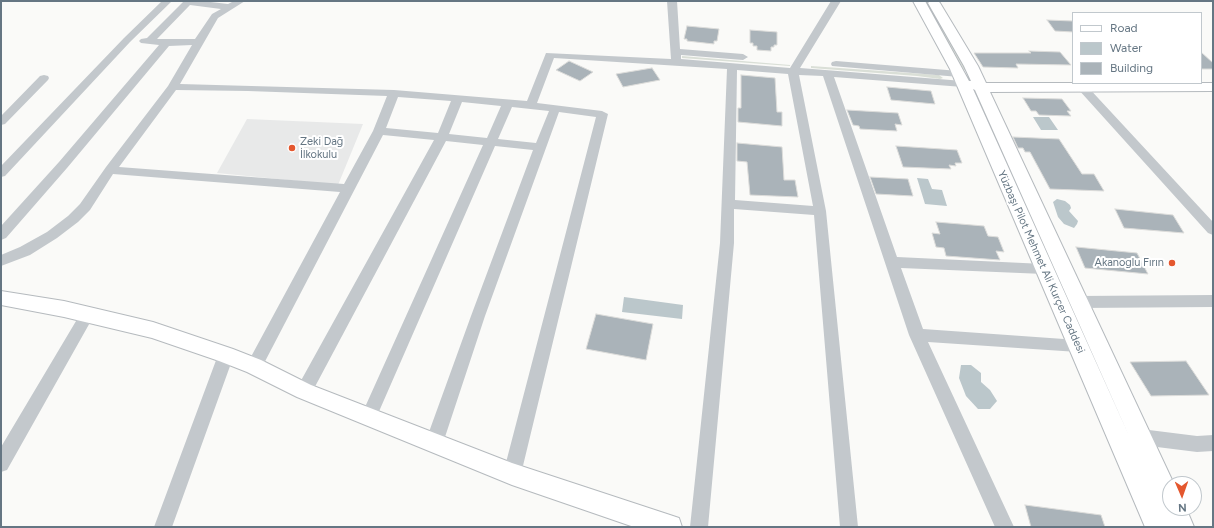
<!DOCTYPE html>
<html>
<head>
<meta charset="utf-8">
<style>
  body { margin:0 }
  #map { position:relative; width:1214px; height:528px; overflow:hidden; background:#fafaf8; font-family:Figtree,sans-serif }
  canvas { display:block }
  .frame { position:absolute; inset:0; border:2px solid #657683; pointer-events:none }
  .legend { position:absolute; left:1072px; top:12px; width:130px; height:72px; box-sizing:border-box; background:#fff; border:1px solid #c1c8cd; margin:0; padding:5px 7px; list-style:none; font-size:12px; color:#657683 }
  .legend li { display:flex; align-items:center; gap:8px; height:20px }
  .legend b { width:20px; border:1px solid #c1c8cd }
  .north { position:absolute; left:1162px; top:476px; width:40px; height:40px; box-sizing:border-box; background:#fff; border:1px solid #c1c8cd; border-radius:50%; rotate:178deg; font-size:11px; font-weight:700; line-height:16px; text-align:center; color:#657683 }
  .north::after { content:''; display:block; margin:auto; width:14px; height:18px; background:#e4572e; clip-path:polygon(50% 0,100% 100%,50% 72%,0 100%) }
</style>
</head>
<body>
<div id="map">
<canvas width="1214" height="528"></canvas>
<div class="frame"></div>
<ul class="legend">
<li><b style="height:5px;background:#fff"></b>Road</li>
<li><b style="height:11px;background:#bbc7cb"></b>Water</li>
<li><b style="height:11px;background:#aab3b9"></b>Building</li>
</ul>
<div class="north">N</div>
</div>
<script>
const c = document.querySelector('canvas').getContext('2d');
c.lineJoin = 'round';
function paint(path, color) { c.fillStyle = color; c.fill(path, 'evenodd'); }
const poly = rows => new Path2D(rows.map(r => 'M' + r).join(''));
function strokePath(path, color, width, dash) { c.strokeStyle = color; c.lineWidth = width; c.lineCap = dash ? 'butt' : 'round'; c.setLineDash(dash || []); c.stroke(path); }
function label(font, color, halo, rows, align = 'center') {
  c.font = font + ' Figtree,sans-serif'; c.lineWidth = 4; c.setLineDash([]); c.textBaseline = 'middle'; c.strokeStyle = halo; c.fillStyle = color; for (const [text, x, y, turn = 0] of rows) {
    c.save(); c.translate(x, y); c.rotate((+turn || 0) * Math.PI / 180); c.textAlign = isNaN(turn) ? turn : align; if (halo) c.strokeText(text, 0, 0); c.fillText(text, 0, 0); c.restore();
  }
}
paint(poly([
  [247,119,363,124,338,185,217,173]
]), '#e8e9e9');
paint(poly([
  [925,1,928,1,968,71,964,70],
  [682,56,790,65,790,66,682,58],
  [811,66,939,75,943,78,940,79,917,76,811,68]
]), '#dadfd7');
paint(poly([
  [1033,117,1049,117,1058,130,1041,130],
  [917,178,928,179,932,189,942,190,947,206,925,204],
  [1057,199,1065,201,1070,205,1071,208,1069,211,1078,221,1077,224,1074,228,1064,224,1058,217,1053,202],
  [624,297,683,305,682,319,622,312],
  [961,365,971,365,981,373,981,382,990,390,997,401,990,409,978,409,966,396,959,378]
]), '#bbc7cb');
const building = poly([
  [1047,20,1073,21,1073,32,1055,31,1047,20],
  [687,26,719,29,717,41,714,41,714,44,687,41,687,39,684,39,687,26],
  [750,30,777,32,777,45,774,45,774,47,771,47,771,51,757,50,757,46,753,46,753,43,750,43,750,30],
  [1029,51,1060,52,1071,65,1016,64,1018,68,983,67,974,53,1031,53,1029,51],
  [1201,52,1213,63,1213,69,1201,69,1201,52],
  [569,61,593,72,580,81,556,70,569,61],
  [652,68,660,80,623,87,616,74,652,68],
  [741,75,775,78,777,112,782,112,782,126,738,122,738,108,741,108,741,75],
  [887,87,931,91,935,104,891,100,887,87],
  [1023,98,1062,99,1071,111,1067,111,1071,116,1039,115,1036,111,1031,111,1023,98],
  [847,110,898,113,902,125,895,124,897,131,860,129,859,126,853,125,847,110],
  [1013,137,1059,139,1082,174,1094,174,1104,191,1050,189,1030,152,1025,152,1023,148,1018,148,1013,137],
  [737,143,782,147,784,180,795,180,798,197,750,195,747,162,737,161,737,143],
  [896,146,957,150,962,163,955,163,956,166,949,165,951,169,903,167,896,146],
  [870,177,908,179,913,196,876,194,870,177],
  [1115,209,1173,215,1184,233,1124,228,1115,209],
  [936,222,984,226,988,236,998,237,1004,252,996,251,1000,260,946,256,944,248,936,247,932,233,940,234,936,222],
  [1076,247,1137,253,1148,274,1085,268,1076,247],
  [596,314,653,324,646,360,586,349,596,314],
  [1186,361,1209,395,1151,396,1130,362,1186,361],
  [1025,505,1101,515,1105,527,1031,527,1025,505]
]);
paint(building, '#aab3b9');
strokePath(building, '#dcdcda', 1);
const major = poly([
  [913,1,925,1,969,81,971,81,964,66,928,3,930,1,938,1,940,3,978,66,986,83,1213,83,1213,91,990,92,1174,484,1170,484,1170,508,1186,508,1194,527,1169,527,1167,523,1169,527,1145,527,950,69,913,1],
  [973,89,975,90,1130,438,973,89],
  [1,291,64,301,153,322,233,349,261,360,311,385,512,463,670,515,679,518,682,527,634,527,512,485,297,397,247,372,219,361,152,338,64,317,1,305,1,291]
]);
strokePath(major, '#b5babe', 2);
paint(poly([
  [162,1,172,1,130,42,5,176,1,177,1,166,124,38,162,1],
  [184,1,202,1,228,4,234,1,245,1,218,18,180,84,394,90,527,101,546,53,671,59,667,1,677,1,680,49,743,54,748,57,743,60,681,55,681,59,790,68,831,1,841,1,800,68,963,81,968,84,963,87,834,77,897,257,1044,264,1049,265,1051,269,1049,273,1044,274,901,268,923,329,1078,340,1084,341,1086,346,1084,351,1078,352,928,342,1014,527,995,527,909,335,823,76,799,75,826,211,858,527,840,527,814,215,734,209,734,243,708,527,690,527,720,243,727,69,554,58,537,103,602,111,608,114,521,474,518,480,512,483,506,480,503,474,596,117,559,112,485,316,443,443,440,449,434,451,428,449,425,443,471,316,533,150,495,146,377,416,375,421,369,424,363,421,361,416,483,145,446,141,310,396,304,398,298,396,296,391,298,386,434,140,383,135,260,371,254,373,248,371,246,366,340,192,113,174,90,210,78,222,57,238,30,255,1,266,1,255,20,247,47,232,68,216,80,204,106,167,168,86,192,45,169,46,67,168,6,238,1,240,1,226,59,162,159,45,141,43,139,41,141,39,147,38,184,1],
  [190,5,221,9,212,14,195,39,157,39,190,5],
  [737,70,788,74,813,206,735,200,737,70],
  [176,90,248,91,387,96,373,131,344,184,119,167,176,90],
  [398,97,451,101,438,133,386,128,398,97],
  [462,102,501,106,487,138,449,134,462,102],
  [512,107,549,111,536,143,498,139,512,107],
  [836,61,959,71,964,74,959,77,832,66,831,64,832,62,836,61],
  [44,75,48,76,49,78,48,80,5,124,1,125,1,116,40,76,44,75],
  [1082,84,1086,85,1213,222,1213,235,1208,233,1078,89,1077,87,1078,85,1082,84],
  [1213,295,1213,307,1079,308,1074,306,1072,302,1074,298,1079,296,1213,295],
  [87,309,92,311,94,315,92,319,7,470,1,472,1,447,82,311,87,309],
  [226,348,232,350,234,355,172,527,154,527,218,355,220,350,226,348],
  [1141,429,1197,436,1213,435,1213,451,1197,452,1141,445,1135,443,1132,437,1135,431,1141,429]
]), '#c3c8cc');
paint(major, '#fff');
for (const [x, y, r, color] of [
  [292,148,4,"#e4572e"],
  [1172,263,4,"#e4572e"]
]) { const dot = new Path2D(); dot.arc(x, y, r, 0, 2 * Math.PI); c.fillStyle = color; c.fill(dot); strokePath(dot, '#fff', 1.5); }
label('11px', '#657683', '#fff', [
  ["Zeki Dağ",300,142],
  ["İlkokulu",300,155],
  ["Akanoglu Fırın",1164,263,"right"]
], 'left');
label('11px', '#657683', '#fff', [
  ["Yüzbaşı Pilot Mehmet Ali Kurçer Caddesi",1041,262,66]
]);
</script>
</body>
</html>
